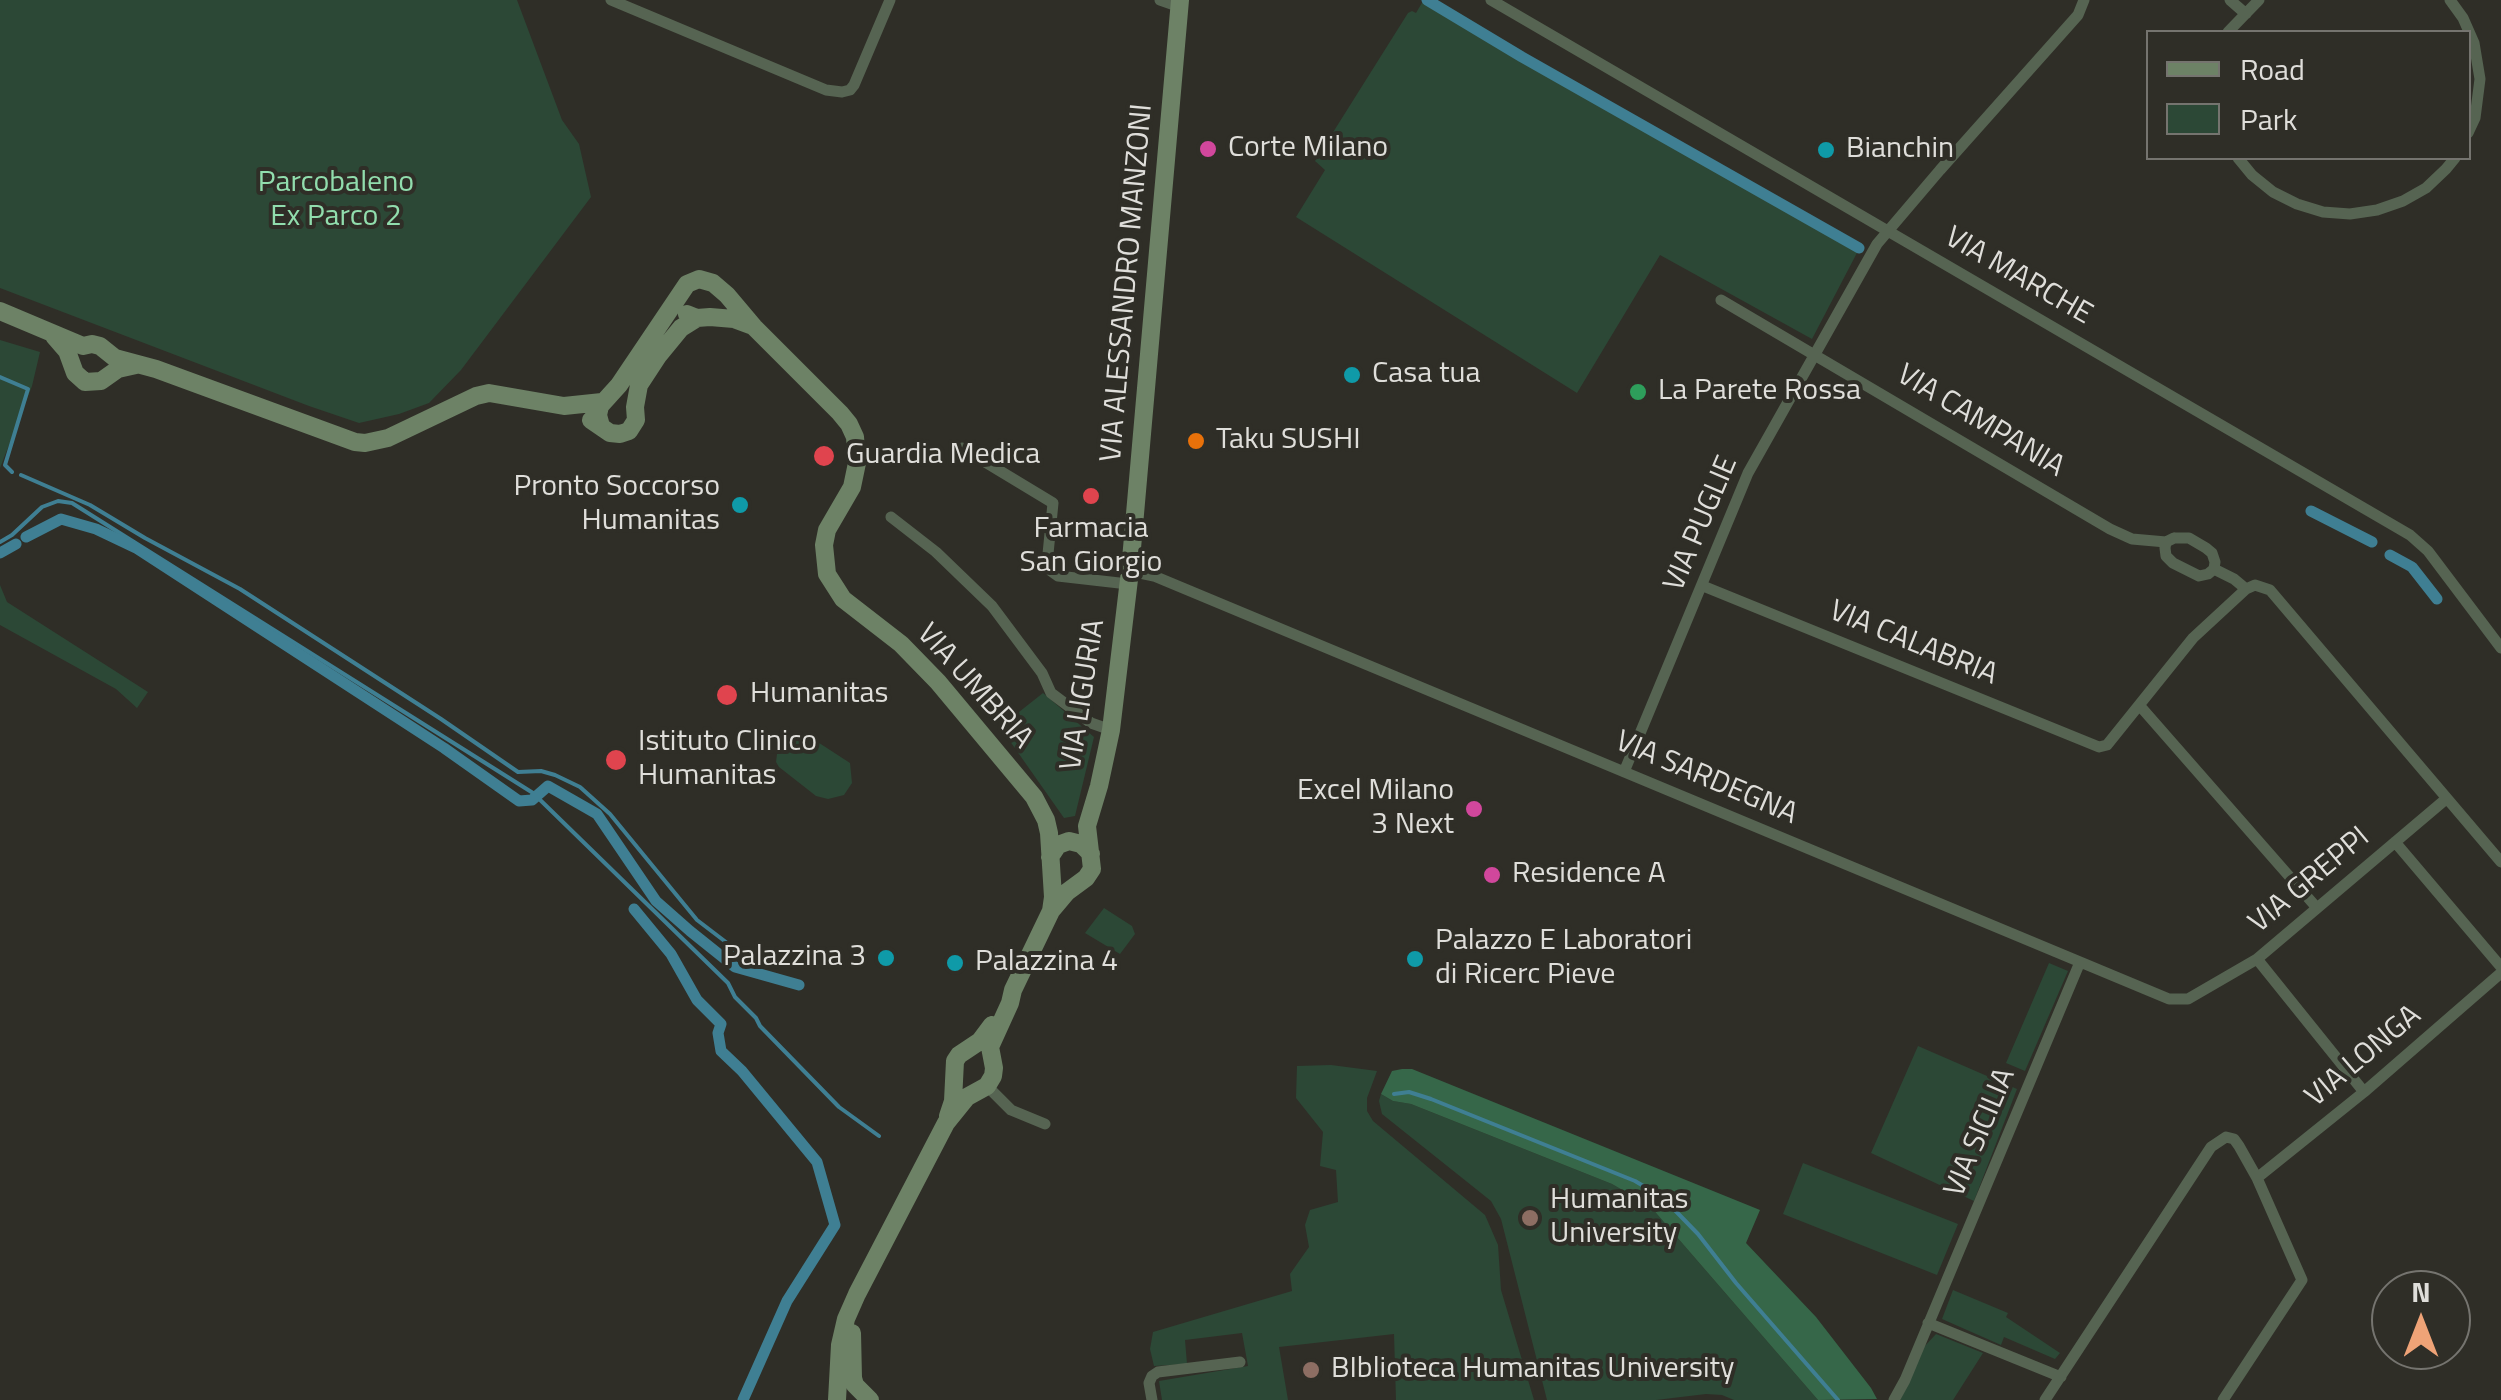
<!DOCTYPE html>
<html>
<head>
<meta charset="utf-8">
<style>
  body { margin:0 }
  #map { position:relative; width:2501px; height:1400px; overflow:hidden; background:#2f2e27; font-family:"Titillium Web",sans-serif }
  canvas { display:block }
  .legend { position:absolute; left:2146px; top:30px; width:325px; height:130px; box-sizing:border-box; background:#2f2e27; border:2px solid #75746f; margin:0; padding:12px 18px; list-style:none; font-size:30px; color:#dfdeda }
  .legend li { display:flex; align-items:center; gap:20px; height:50px }
  .legend b { width:50px; border:2px solid #75746f }
  .north { position:absolute; left:2371px; top:1270px; width:100px; height:100px; box-sizing:border-box; background:#2f2e27; border:2px solid #75746f; border-radius:50%; rotate:0deg; font-size:28px; font-weight:700; line-height:40px; text-align:center; color:#dfdeda }
  .north::after { content:''; display:block; margin:auto; width:35px; height:45px; background:#efa377; clip-path:polygon(50% 0,100% 100%,50% 72%,0 100%) }
</style>
</head>
<body>
<div id="map">
<canvas width="2501" height="1400"></canvas>
<ul class="legend">
<li><b style="height:12px;background:#6d8266"></b>Road</li>
<li><b style="height:28px;background:#2c4836"></b>Park</li>
</ul>
<div class="north">N</div>
</div>
<script>
const c = document.querySelector('canvas').getContext('2d');
c.lineJoin = 'round';
function paint(path, color) { c.fillStyle = color; c.fill(path, 'evenodd'); }
const poly = rows => new Path2D(rows.map(r => 'M' + r).join(''));
function strokePath(path, color, width, dash) { c.strokeStyle = color; c.lineWidth = width; c.lineCap = dash ? 'butt' : 'round'; c.setLineDash(dash || []); c.stroke(path); }
function label(font, color, halo, rows, align = 'center') {
  c.font = font + ' "Titillium Web",sans-serif'; c.lineWidth = 8; c.setLineDash([]); c.textBaseline = 'middle'; c.strokeStyle = halo; c.fillStyle = color; for (const [text, x, y, turn = 0] of rows) {
    c.save(); c.translate(x, y); c.rotate((+turn || 0) * Math.PI / 180); c.textAlign = isNaN(turn) ? turn : align; if (halo) c.strokeText(text, 0, 0); c.fillText(text, 0, 0); c.restore();
  }
}
paint(poly([
  [0,0,517,0,562,120,579,144,591,197,461,370,429,403,399,414,359,423,309,406,0,288],
  [1423,1,1859,249,1812,339,1660,255,1577,393,1296,217,1325,170,1315,161,1408,13,1412,11,1416,13],
  [0,340,40,352,32,386,0,468],
  [0,585,7,602,148,692,137,708,116,689,0,625],
  [1043,693,1094,737,1075,816,1064,818,1000,727],
  [803,735,810,737,850,763,852,783,844,795,828,799,816,796,779,767,776,762,777,754,785,738],
  [1104,908,1132,926,1135,934,1120,954,1085,933],
  [2049,963,2068,971,2025,1071,2006,1063],
  [1918,1046,2017,1089,1974,1201,1871,1153],
  [1331,1065,1377,1071,1367,1098,1367,1111,1373,1121,1485,1215,1498,1245,1501,1290,1534,1400,1396,1400,1394,1334,1279,1347,1288,1400,1162,1400,1159,1381,1248,1366,1242,1333,1185,1340,1187,1364,1154,1366,1150,1349,1153,1332,1292,1291,1290,1274,1309,1247,1305,1225,1310,1210,1338,1202,1336,1170,1320,1166,1323,1132,1296,1098,1297,1066],
  [1381,1094,1393,1101,1411,1104,1612,1184,1650,1206,1818,1400,1734,1400,1722,1395,1706,1394,1656,1400,1547,1400,1501,1219,1491,1201,1382,1114,1379,1101],
  [1803,1163,1958,1224,1937,1275,1783,1214],
  [1953,1290,2008,1313,2006,1317,2060,1353,2055,1359,2004,1337,2001,1345,1942,1319],
  [1936,1334,1983,1353,1953,1400,1900,1400,1923,1348]
]), '#2c4836');
paint(poly([
  [1402,1069,1412,1069,1760,1210,1746,1243,1816,1317,1871,1388,1877,1399,1818,1400,1650,1206,1612,1184,1411,1104,1393,1101,1381,1094,1392,1071]
]), '#366749');
strokePath(poly([
  [0,377,28,389,5,465,12,472],
  [21,475,90,505,145,538,240,589,441,719,518,772,541,771,555,775,580,787,610,814,697,920,735,949,735,954],
  [0,542,12,535,42,507,58,501,72,503,533,793,728,983,735,997,756,1018,760,1026,839,1107,879,1136],
  [1394,1094,1409,1092,1431,1099,1635,1181,1662,1197,1698,1234,1736,1283,1838,1400]
]), '#3f7f93', 4);
strokePath(poly([
  [1427,0,1522,57,1859,248],
  [2311,511,2372,542],
  [26,537,61,519,96,529,136,548,444,748,519,801,532,800,548,786,597,814,656,901,690,931,735,967,799,985],
  [0,553,16,544],
  [2390,555,2412,567,2437,599],
  [634,909,671,954,697,1000,721,1024,718,1033,721,1051,742,1071,817,1162,835,1225,787,1301,743,1400]
]), '#3f7f93', 11);
strokePath(poly([
  [611,0,826,90,842,92,850,90,854,85,890,0],
  [1160,0,1180,7],
  [1491,0,2410,535,2428,551,2501,648],
  [2230,0,2246,14],
  [2450,0,2463,18,2474,43,2480,79,2475,118,2468,133],
  [2228,32,2259,0],
  [2238,158,2252,175,2273,192,2297,204,2323,212,2350,214,2377,210,2403,201,2426,188,2446,169,2455,158],
  [1721,300,2110,529,2132,539,2166,542],
  [962,448,1053,503,1047,564,1051,571,1058,576,1128,584],
  [891,517,936,552,992,606,1042,673,1051,693,1091,723,1111,730],
  [2174,538,2189,538,2206,548,2212,553,2215,562,2214,569,2208,574,2199,576,2173,563,2166,556,2165,548,2166,542,2174,538],
  [2214,569,2234,579,2246,589],
  [1130,571,1154,576,2169,999,2188,999,2257,959,2446,799],
  [1703,586,2099,747,2107,745,2193,638,2246,589,2255,585,2270,590,2501,862],
  [2140,706,2317,908],
  [1624,772,1748,473,1877,244,1940,170,2078,15,2084,0],
  [2395,842,2501,967],
  [2257,959,2364,1092],
  [987,1086,1011,1110,1045,1124],
  [2257,1178,2364,1092,2501,973],
  [1928,1323,2061,1377],
  [1152,1400,1149,1383,1152,1376,1158,1372,1240,1362],
  [1894,1400,1905,1380,2080,962],
  [2045,1400,2211,1147,2226,1137,2234,1139,2239,1146,2257,1178,2302,1280,2223,1400]
]), '#566452', 11);
strokePath(poly([
  [0,311,83,346,92,344,100,346,115,358,156,369,355,442,365,443,388,438,476,396,489,393,564,406,602,402],
  [687,314,697,318,710,317,734,319,753,326],
  [54,336,67,351,75,373,85,382,101,381,118,369,136,365],
  [591,420,610,433,620,434,629,431,636,420,635,407,639,385,658,356,681,328,697,318],
  [601,426,598,415,600,406,619,385,687,284,699,279,713,283,727,295,754,327,840,413,849,424,855,437,857,463,852,487,827,530,824,545,827,574,843,599,901,644,938,682,1034,797,1046,820,1049,833,1053,897,1051,911],
  [1050,857,1058,845,1069,841,1081,844,1091,854],
  [948,1116,953,1101,955,1061,959,1055,980,1041,992,1025],
  [852,1333,853,1378,855,1385,870,1400],
  [837,1400,840,1345,846,1319,857,1294,946,1123,967,1097,987,1086,993,1076,994,1068,990,1047,1010,1003,1013,990,1051,911,1067,892,1086,878,1092,869,1087,826,1099,786,1111,730,1130,571,1180,0]
]), '#6d8266', 18);
for (const [x, y, r, color] of [
  [1208,149,10,"#d1479c"],
  [1826,150,10,"#0f9aa8"],
  [1352,375,10,"#0f9aa8"],
  [1638,392,10,"#2e9e5b"],
  [1196,441,10,"#e8710a"],
  [824,456,12,"#e0444e"],
  [1091,496,10,"#e0444e"],
  [740,505,10,"#0f9aa8"],
  [727,695,12,"#e0444e"],
  [616,760,12,"#e0444e"],
  [1474,809,10,"#d1479c"],
  [1492,875,10,"#d1479c"],
  [886,958,10,"#0f9aa8"],
  [1415,959,10,"#0f9aa8"],
  [955,963,10,"#0f9aa8"],
  [1530,1218,10,"#8d6e63"],
  [1311,1370,10,"#8d6e63"]
]) { const dot = new Path2D(); dot.arc(x, y, r, 0, 2 * Math.PI); c.fillStyle = color; c.fill(dot); strokePath(dot, '#2f2e27', 4); }
label('30px', '#dfdeda', '#2f2e27', [
  ["Corte Milano",1228,149],
  ["Bianchin",1846,150],
  ["Casa tua",1372,375],
  ["La Parete Rossa",1658,392],
  ["Taku SUSHI",1216,441],
  ["Guardia Medica",846,456],
  ["Pronto Soccorso",720,488,"right"],
  ["Humanitas",720,522,"right"],
  ["Farmacia",1091,530,"center"],
  ["San Giorgio",1091,564,"center"],
  ["Humanitas",750,695],
  ["Istituto Clinico",638,743],
  ["Humanitas",638,777],
  ["Excel Milano",1454,792,"right"],
  ["3 Next",1454,826,"right"],
  ["Residence A",1512,875],
  ["Palazzo E Laboratori",1435,942],
  ["di Ricerc Pieve",1435,976],
  ["Palazzina 3",866,958,"right"],
  ["Palazzina 4",975,963],
  ["Humanitas",1550,1201],
  ["University",1550,1235],
  ["BIblioteca Humanitas University",1331,1370]
], 'left');
label('30px', '#91ddad', '#2f2e27', [
  ["Parcobaleno",336,184],
  ["Ex Parco 2",336,218]
]);
label('30px', '#dfdeda', '#2f2e27', [
  ["VIA MARCHE",2018,277,30],
  ["VIA ALESSANDRO MANZONI",1128,283,-85],
  ["VIA CAMPANIA",1980,422,31],
  ["VIA PUGLIE",1702,524,-67],
  ["VIA CALABRIA",1913,644,22],
  ["VIA UMBRIA",974,687,48],
  ["VIA LIGURIA",1084,695,-81],
  ["VIA SARDEGNA",1706,779,23],
  ["VIA GREPPI",2310,881,-40],
  ["VIA LONGA",2364,1057,-40],
  ["VIA SICILIA",1981,1133,-67]
]);
</script>
</body>
</html>
